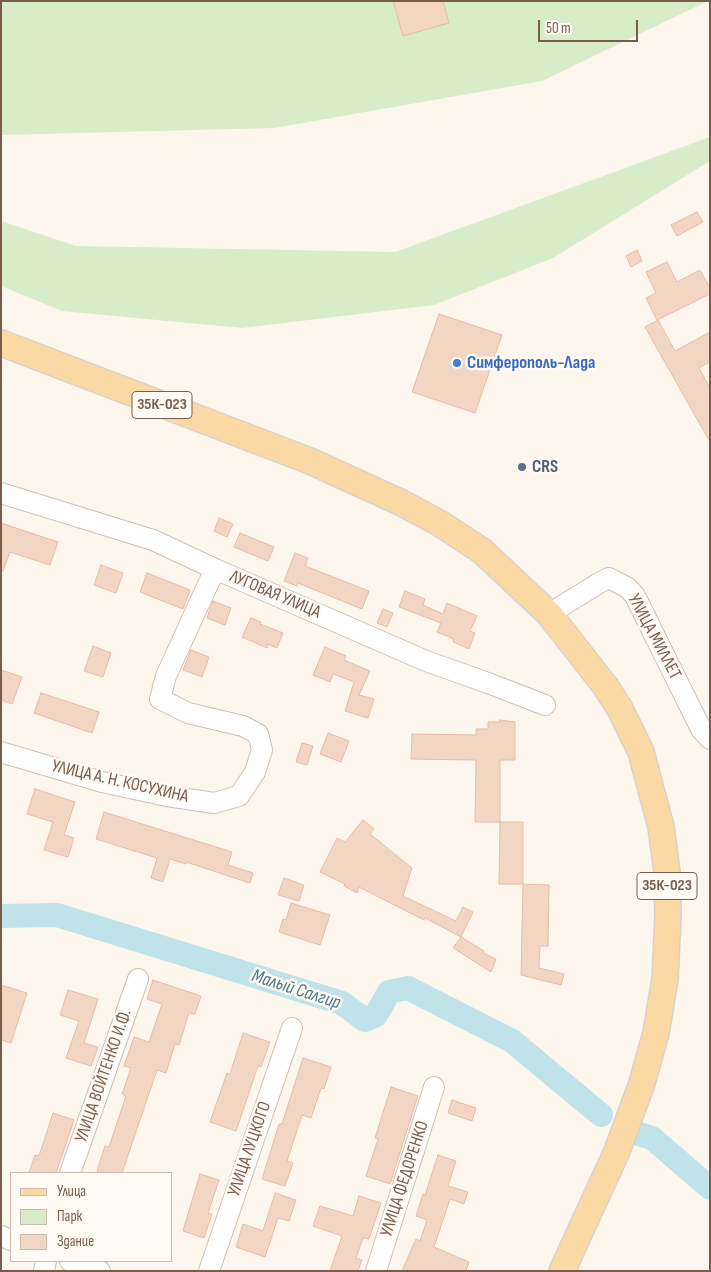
<!DOCTYPE html>
<html>
<head>
<meta charset="utf-8">
<style>
  body { margin:0 }
  #map { position:relative; width:711px; height:1272px; overflow:hidden; background:#fdf6ec; font-family:"Sofia Sans Condensed",sans-serif }
  canvas { display:block }
  .frame { position:absolute; inset:0; border:2px solid #7a5c4d; pointer-events:none }
  .legend { position:absolute; left:10px; top:1172px; width:162px; height:90px; box-sizing:border-box; background:#fffaf3; border:1px solid #cabbb1; margin:0; padding:6px 9px; list-style:none; font-size:15px; color:#7a5c4d }
  .legend li { display:flex; align-items:center; gap:10px; height:25px }
  .legend b { width:25px; border:1px solid #cabbb1 }
  .scale { position:absolute; left:538px; top:20px; width:100px; height:22px; box-sizing:border-box; border:2px solid #7a5c4d; border-top:0; padding-left:6px; font-size:15px; line-height:18px; white-space:nowrap; color:#7a5c4d; -webkit-text-stroke:4px #fffaf3; paint-order:stroke }
</style>
</head>
<body>
<div id="map">
<canvas width="711" height="1272"></canvas>
<div class="frame"></div>
<ul class="legend">
<li><b style="height:6px;background:#fbd9a5"></b>Улица</li>
<li><b style="height:14px;background:#d8ecc9"></b>Парк</li>
<li><b style="height:14px;background:#f3d5c3"></b>Здание</li>
</ul>
<div class="scale">50 m</div>
</div>
<script>
const c = document.querySelector('canvas').getContext('2d');
c.lineJoin = 'round';
function paint(path, color) { c.fillStyle = color; c.fill(path, 'evenodd'); }
const poly = rows => new Path2D(rows.map(r => 'M' + r).join(''));
function strokePath(path, color, width, dash) { c.strokeStyle = color; c.lineWidth = width; c.lineCap = dash ? 'butt' : 'round'; c.setLineDash(dash || []); c.stroke(path); }
function label(font, color, halo, rows, align = 'center') {
  c.font = font + ' "Sofia Sans Condensed",sans-serif'; c.lineWidth = 5; c.setLineDash([]); c.textBaseline = 'middle'; c.strokeStyle = halo; c.fillStyle = color; for (const [text, x, y, turn = 0] of rows) {
    c.save(); c.translate(x, y); c.rotate((+turn || 0) * Math.PI / 180); c.textAlign = isNaN(turn) ? turn : align; if (halo) c.strokeText(text, 0, 0); c.fillText(text, 0, 0); c.restore();
  }
}
paint(poly([
  [1,1,708,1,542,81,274,128,1,135],
  [710,137,710,161,553,258,434,305,242,328,62,311,1,286,1,221,76,246,395,252]
]), '#d8ecc9');
strokePath(poly([
  [1,916,57,915,342,1003,365,1020,376,1015,389,992,408,988,512,1041,601,1115],
  [639,1134,652,1138,710,1188]
]), '#bfe3e8', 24);
const building = poly([
  [393,1,443,1,449,23,403,36,393,1],
  [697,212,703,222,677,236,671,225,697,212],
  [637,250,642,261,631,267,626,256,637,250],
  [667,262,677,282,700,270,710,288,710,294,657,320,646,298,656,293,646,272,667,262],
  [439,314,502,335,475,413,412,392,439,314],
  [658,320,675,351,710,332,710,362,699,368,710,388,710,442,645,327,658,320],
  [219,518,233,524,227,537,214,531,219,518],
  [1,523,58,542,50,565,10,552,3,571,1,571,1,523],
  [240,533,274,547,268,561,234,547,240,533],
  [295,553,308,558,305,566,369,591,362,609,298,583,297,586,284,581,295,553],
  [101,565,123,573,116,593,94,585,101,565],
  [147,573,190,590,183,609,140,592,147,573],
  [405,591,425,599,423,605,443,614,447,603,477,616,470,631,475,633,469,649,453,642,454,639,437,632,441,623,399,607,405,591],
  [213,601,231,608,225,625,207,618,213,601],
  [383,609,393,613,387,627,377,623,383,609],
  [251,618,261,622,260,624,283,633,277,648,268,644,267,648,242,637,251,618],
  [93,646,111,653,103,677,84,671,93,646],
  [325,647,346,656,344,660,370,671,359,695,374,699,368,718,345,711,354,682,333,674,330,682,313,675,325,647],
  [191,650,209,657,202,677,183,670,191,650],
  [1,670,22,677,12,704,1,700,1,670],
  [41,693,99,712,92,733,34,713,41,693],
  [500,720,515,722,515,760,500,760,500,822,475,822,476,760,411,759,412,734,476,735,476,729,488,729,488,722,500,722,500,720],
  [328,733,349,741,341,762,320,754,328,733],
  [302,743,313,746,307,765,296,762,302,743],
  [35,789,75,802,64,835,74,838,68,857,44,850,53,822,27,814,35,789],
  [104,812,232,852,228,865,253,873,250,883,186,862,186,864,170,859,163,882,151,878,157,858,96,839,104,812],
  [363,820,374,829,370,834,412,868,403,896,456,921,463,907,473,912,461,937,425,918,424,920,359,887,357,893,344,886,345,884,320,872,337,838,345,842,363,820],
  [500,822,523,822,523,884,499,884,500,822],
  [284,878,304,885,299,901,278,895,284,878],
  [523,884,549,885,548,946,540,946,539,968,564,974,561,985,521,975,523,884],
  [291,903,330,915,320,945,279,932,283,919,286,920,291,903],
  [461,937,484,951,483,953,496,959,491,972,453,948,461,937],
  [153,980,201,996,195,1014,189,1013,179,1045,175,1044,166,1073,157,1070,122,1173,103,1173,97,1171,105,1146,109,1147,126,1096,122,1094,131,1068,124,1066,134,1037,149,1042,162,1004,147,999,153,980],
  [1,985,27,993,11,1043,1,1040,1,985],
  [68,990,98,999,84,1043,98,1047,91,1066,66,1058,79,1021,60,1015,68,990],
  [243,1033,270,1042,261,1067,258,1066,236,1131,210,1122,227,1073,230,1074,243,1033],
  [303,1058,331,1067,324,1089,321,1088,311,1118,302,1115,287,1161,293,1163,285,1186,262,1179,279,1124,282,1124,303,1058],
  [391,1087,418,1096,390,1184,366,1176,378,1139,375,1138,391,1087],
  [452,1100,476,1108,472,1121,448,1113,452,1100],
  [53,1113,74,1120,56,1173,29,1173,35,1155,39,1156,53,1113],
  [438,1155,456,1161,448,1186,468,1192,464,1204,450,1199,434,1247,469,1262,466,1271,402,1271,416,1239,420,1241,427,1220,416,1216,423,1194,425,1195,438,1155],
  [200,1174,219,1180,208,1213,212,1214,204,1238,183,1231,200,1174],
  [275,1193,296,1200,289,1221,278,1218,265,1257,236,1247,243,1224,263,1231,275,1193],
  [359,1196,381,1203,369,1239,363,1238,356,1258,362,1260,358,1271,330,1271,342,1236,313,1226,320,1206,353,1216,359,1196]
]);
paint(building, '#f3d5c3');
strokePath(building, '#e6bba3', 1);
const minor = poly([
  [1,493,153,540,215,569,426,661,488,683,545,705],
  [549,614,599,583,609,578,628,588,635,596,701,729,710,739],
  [1,752,102,782,167,796,214,803,239,796,255,772,262,750,258,734,243,726,188,713,160,699,166,676,215,569],
  [70,1173,138,979],
  [1,1236,11,1240],
  [70,1261,100,1271],
  [44,1271,46,1261],
  [209,1271,292,1028],
  [376,1271,434,1087]
]);
const major = poly([
  [1,343,310,461,402,503,441,524,482,551,549,614,606,687,620,709,641,752,661,827,667,872,668,916,665,979,656,1033,642,1083,617,1151,562,1271]
]);
strokePath(minor, '#d1beb0', 22);
strokePath(major, '#dad1cd', 28);
strokePath(minor, '#fff', 20);
strokePath(major, '#fbd9a5', 25);
for (const [x, y, r, color] of [
  [457,363,5,"#3f7fe0"],
  [522,467,5,"#5c6f8a"]
]) { const dot = new Path2D(); dot.arc(x, y, r, 0, 2 * Math.PI); c.fillStyle = color; c.fill(dot); strokePath(dot, '#fffaf3', 2); }
for (const [x, y, w] of [
  [162,405,60],
  [667,886,60]
]) { const box = new Path2D(); box.roundRect(x - w / 2, y - 13.5, w, 27, 4); c.fillStyle = '#fffaf3'; c.fill(box); strokePath(box, '#7a5c4d', 1); }
label('bold 16px', '#7a5c4d', null, [
  ["35К-023",162,405],
  ["35К-023",667,886]
]);
label('bold 18px', '#366cbe', '#fffaf3', [
  ["Симферополь-Лада",467,363]
], 'left');
label('bold 18px', '#4e5e75', '#fffaf3', [
  ["CRS",532,467]
], 'left');
label('18px', '#7a5c4d', '#fffaf3', [
  ["ЛУГОВАЯ УЛИЦА",275,595,23],
  ["УЛИЦА МИЛЛЕТ",654,637,62],
  ["УЛИЦА А. Н. КОСУХИНА",120,782,13],
  ["УЛИЦА ВОЙТЕНКО И.Ф.",104,1076,-71],
  ["УЛИЦА ЛУЦКОГО",250,1149,-71],
  ["УЛИЦА ФЕДОРЕНКО",405,1179,-72]
]);
label('italic 19px', '#437c86', '#fffaf3', [
  ["Малый Салгир",296,990,18]
]);
</script>
</body>
</html>
